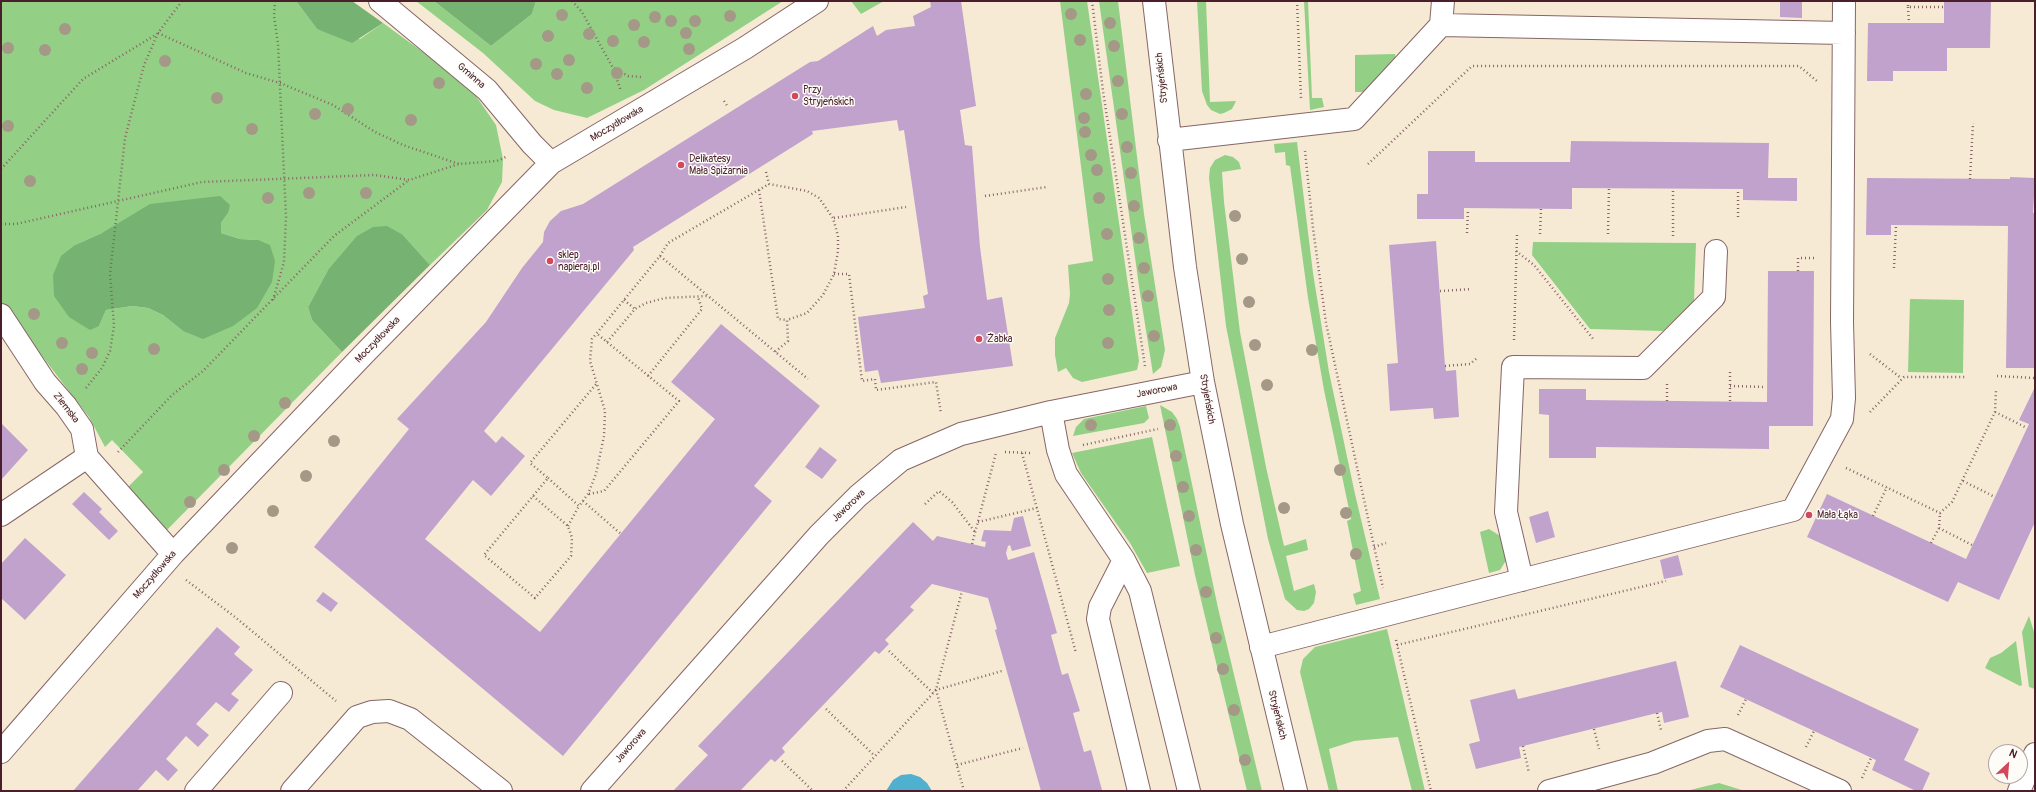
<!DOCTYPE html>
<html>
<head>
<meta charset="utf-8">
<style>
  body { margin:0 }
  #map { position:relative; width:2036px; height:792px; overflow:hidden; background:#f6ead5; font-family:Pangolin,sans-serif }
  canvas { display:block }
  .frame { position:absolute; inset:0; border:2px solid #4a1f2b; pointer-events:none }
  .north { position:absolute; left:1988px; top:744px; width:40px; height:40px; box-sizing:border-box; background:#fdfcf7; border:1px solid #b5a4a5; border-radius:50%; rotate:26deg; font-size:11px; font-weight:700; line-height:16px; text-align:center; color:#4a1f2b }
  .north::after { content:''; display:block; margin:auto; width:14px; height:18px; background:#d1495b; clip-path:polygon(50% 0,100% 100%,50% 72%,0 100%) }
</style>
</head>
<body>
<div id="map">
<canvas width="2036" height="792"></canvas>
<div class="frame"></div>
<div class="north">N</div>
</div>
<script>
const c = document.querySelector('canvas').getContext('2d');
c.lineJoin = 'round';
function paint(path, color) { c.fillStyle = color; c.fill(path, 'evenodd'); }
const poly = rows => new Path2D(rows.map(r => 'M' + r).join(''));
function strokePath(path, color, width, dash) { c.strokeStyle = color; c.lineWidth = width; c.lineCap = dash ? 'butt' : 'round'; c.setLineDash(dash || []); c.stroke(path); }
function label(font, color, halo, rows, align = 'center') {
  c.font = font + ' Pangolin,sans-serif'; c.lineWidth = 3; c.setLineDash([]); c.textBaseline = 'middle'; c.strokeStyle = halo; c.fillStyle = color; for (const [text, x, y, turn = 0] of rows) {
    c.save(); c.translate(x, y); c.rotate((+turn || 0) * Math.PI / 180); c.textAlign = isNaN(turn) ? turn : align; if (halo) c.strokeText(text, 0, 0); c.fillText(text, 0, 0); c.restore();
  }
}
paint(poly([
  [1,1,296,1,317,29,360,39,383,23,431,58,476,96,496,125,503,159,502,182,487,210,430,265,403,235,328,270,308,307,312,320,342,352,165,532,127,488,143,472,112,440,105,447,89,417,1,303],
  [228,213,221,223,221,233,240,239,258,240,183,331,163,315,148,308,132,306,106,310,99,326,75,245,102,233],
  [416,1,434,1,491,46,532,14,536,1,783,1,644,90,587,118,554,110,535,101,483,53],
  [851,1,884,1,861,14],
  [1060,1,1087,1,1139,361,1137,370,1082,382,1073,378,1066,368,1058,372,1055,355,1055,338,1069,303,1070,294,1068,265,1093,261],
  [1099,1,1118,1,1144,214,1165,350,1161,367,1153,374,1140,293],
  [1197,1,1206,1,1210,102,1236,101,1232,109,1224,113,1220,114,1211,110,1207,105,1202,91],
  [1304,1,1308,1,1312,98,1322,98,1324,107,1310,110],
  [1395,54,1396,61,1366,92,1355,92,1355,55],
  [1297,142,1313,273,1329,372,1355,494,1380,599,1356,605,1353,594,1361,591,1347,521,1351,519,1324,390,1308,298,1290,166,1286,165,1285,152,1275,153,1274,144],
  [1225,155,1233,157,1239,162,1241,169,1222,172,1224,202,1240,332,1266,467,1284,546,1306,539,1308,550,1286,556,1294,591,1314,584,1316,592,1314,603,1309,609,1304,611,1297,610,1285,599,1268,539,1226,326,1209,178,1210,168,1215,160],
  [1533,242,1696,243,1694,301,1663,331,1590,329,1532,255],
  [1910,299,1964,300,1963,373,1908,372],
  [1160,405,1172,412,1177,419,1180,427,1218,608,1262,791,1247,791,1195,575],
  [1146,406,1149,418,1144,423,1073,436,1076,427,1084,419],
  [1152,437,1180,566,1147,573,1130,543,1081,473,1072,453],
  [1489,529,1502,537,1507,559,1500,570,1489,573,1480,532],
  [2029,616,2035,635,2035,689,2029,687,2022,632],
  [1387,629,1425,791,1412,791,1398,737,1354,741,1329,749,1338,791,1329,791,1300,672,1303,659,1315,647],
  [2016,641,2022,685,2020,686,1985,668,1990,658,2001,653],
  [1719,783,1745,791,1686,791]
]), '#93d085');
paint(poly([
  [296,1,352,1,383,23,352,43,317,29],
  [434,1,536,1,532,14,491,46],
  [220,196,230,205,228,213,221,223,221,233,240,239,258,240,270,245,275,261,272,282,257,308,233,326,203,339,183,331,163,315,148,308,132,306,106,310,99,326,90,330,69,317,54,296,53,275,61,256,75,245,102,233,150,204],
  [387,226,403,235,430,265,342,352,312,320,308,307,328,270,357,236,373,227]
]), '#76b272');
paint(poly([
  [911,774,920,777,927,783,932,791,886,791,893,780,901,775]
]), '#50b0cf');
paint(poly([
  [930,1,961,1,976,106,960,110,965,145,972,146,980,247,987,300,1002,297,1013,366,881,383,878,370,865,372,858,317,925,308,923,296,928,294,904,130,899,131,897,120,812,131,813,134,633,247,634,250,484,431,496,443,502,436,525,456,491,496,473,480,425,539,540,632,715,419,671,382,721,324,820,406,754,486,772,501,563,756,314,547,409,429,397,419,486,322,522,268,543,242,544,232,550,221,561,211,583,204,810,62,818,61,873,26,877,36,886,30,915,26,913,16,931,7],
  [1780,1,1802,1,1802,18,1780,17],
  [1944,1,1991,1,1990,48,1947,48,1947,71,1893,71,1893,81,1867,81,1868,23,1944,23],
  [1571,141,1769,143,1768,178,1797,178,1797,201,1743,200,1743,189,1572,188,1572,209,1464,208,1464,219,1417,219,1417,194,1428,194,1428,151,1475,151,1475,162,1570,162],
  [2010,177,2035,178,2033,213,2035,213,2035,368,2006,368,2008,226,1891,225,1891,235,1866,235,1867,178,2010,179],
  [1436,241,1445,366,1446,371,1456,370,1459,417,1434,419,1433,408,1390,411,1387,364,1398,363,1389,245],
  [1768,271,1814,271,1813,426,1769,426,1769,449,1596,447,1596,458,1549,458,1549,415,1539,414,1539,389,1586,389,1586,400,1767,402],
  [2035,387,2035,522,1999,600,1958,582,1948,602,1807,537,1827,494,1966,559,2029,424,2019,420],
  [1,423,28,450,1,480],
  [820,447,837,460,822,479,805,467],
  [84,492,102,509,99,512,118,531,109,540,72,504],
  [1548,511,1555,537,1536,543,1529,517],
  [1023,516,1031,546,1012,551,1010,545,1008,546,1006,553,1008,560,1034,552,1057,633,1051,635,1059,664,1062,675,1068,673,1080,711,1073,713,1084,752,1091,750,1102,790,1041,791,995,630,997,629,988,598,932,584,910,607,914,610,885,640,889,644,879,654,875,651,782,748,785,752,775,762,771,759,740,791,673,791,708,755,698,746,913,522,933,541,937,536,985,547,986,542,981,541,984,530,1011,531,1014,518],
  [25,538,66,575,25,620,1,598,1,564],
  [1678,555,1683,575,1664,579,1660,560],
  [323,592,338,603,331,612,316,601],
  [217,627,240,647,234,654,253,670,231,694,239,700,229,712,216,702,196,724,209,735,198,747,186,736,166,759,178,770,168,781,156,770,137,791,73,791],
  [1740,645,1919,729,1904,760,1930,773,1922,791,1916,791,1872,770,1876,760,1720,687],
  [1676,661,1689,717,1664,723,1662,712,1657,713,1519,747,1521,758,1476,769,1469,744,1480,741,1470,700,1515,689,1518,699]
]), '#c1a2cc');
const minor = poly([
  [380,1,487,90,532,144,551,163],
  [1154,1,1185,267,1203,382,1232,524,1296,791],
  [1441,25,1443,1],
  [1169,140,1354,119,1441,25,1844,33],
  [1,315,45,382,66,406,82,429,87,457,173,554],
  [1051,412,1058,450,1066,474,1124,560,1140,591,1189,791],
  [1,515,87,457],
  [1124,560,1100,607,1098,619,1139,791],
  [1522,580,1506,512,1513,367,1643,368,1714,297,1716,251],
  [1261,647,1793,510,1842,419,1844,398,1842,322,1844,1],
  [1,752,173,554,364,354,551,163,745,48,817,1],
  [196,791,281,693],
  [292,791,357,717,372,712,389,711,410,719,501,791],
  [592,791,819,535,858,496,901,460,961,434,1051,412,1203,382],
  [1549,791,1653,763,1708,741,1725,739,1840,791],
  [2019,791,2035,754]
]);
strokePath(minor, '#866666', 24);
strokePath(poly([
  [572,1,582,12,613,68,621,91],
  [1092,1,1103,91,1145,366],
  [1297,1,1301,98],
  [1908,1,1908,7,1944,7],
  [1908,7,1909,23],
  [158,33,246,73,280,83,333,105,375,132,403,145,459,164],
  [614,68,628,76,641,77],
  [724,101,728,107],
  [1305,151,1313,228,1326,323,1383,588],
  [1368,164,1472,66,1799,66,1817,81],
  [1,169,83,79,157,34],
  [766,172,769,184,807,191,819,198,833,218,838,236,838,251,834,274,823,295,807,313,787,320,788,341,775,352],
  [1970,179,1973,123],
  [759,190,778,319,787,320],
  [985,196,1047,187],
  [1738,217,1738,189],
  [834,218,906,207],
  [1,224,16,224,202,182,375,175,409,180,459,164,497,161,508,156],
  [1467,233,1468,209],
  [1540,234,1541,209],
  [1608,234,1609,188],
  [1673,236,1673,189],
  [1516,251,1534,265,1594,340],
  [660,256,668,243,769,184],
  [1894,268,1896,225],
  [1798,271,1798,258,1816,258],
  [834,274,849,274,862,381,875,379,876,390,936,382,941,414],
  [1440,291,1471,289],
  [273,300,284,262,286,217,278,44,274,16,275,1],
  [624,300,635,309],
  [1514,340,1517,234],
  [607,342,635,309,646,303,665,298,708,296],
  [1870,354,1901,378],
  [1445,366,1470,364,1477,358],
  [1730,372,1730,402],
  [648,376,702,309,698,297],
  [1997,376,2035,378],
  [1730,386,1766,387],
  [86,388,102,368,110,351,114,326,110,274,125,138,144,65,158,33,182,1],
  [1667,401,1667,382],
  [1870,412,1904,377,1965,377],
  [1995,412,2027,428],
  [1083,445,1158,429],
  [118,452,172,395,203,371,334,236,409,180],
  [1005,452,1032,453],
  [1022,453,1076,653],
  [1846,468,1940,513,1952,502,1995,412,1996,390],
  [548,478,579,506,588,494,596,474,604,436,605,411,590,361,592,339,660,256,808,379],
  [1963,481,1995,497],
  [589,494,604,491,679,401,596,333],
  [533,496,568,526,572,538,571,556,535,598,484,555,548,478,530,463,597,383],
  [583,501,621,534],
  [925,504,939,491,952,502,975,532],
  [1873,516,1887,487],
  [978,522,1037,508],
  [568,526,579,506],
  [1939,528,1972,545],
  [1931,543,1939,528,1940,513],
  [972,544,996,453],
  [1374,547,1386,543],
  [186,580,235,617,336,701],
  [1396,640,1431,791],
  [1397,645,1666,581],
  [889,651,933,693],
  [826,709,875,756],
  [1657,713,1661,730],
  [1738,715,1746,699],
  [1594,729,1599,749],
  [1523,746,1529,773],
  [1806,747,1814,731],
  [782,761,813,791],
  [957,765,1023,748],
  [1862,778,1871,758],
  [843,791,936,690,962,591],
  [964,791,936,690,1002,671]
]), '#866666', 2.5, [1, 3]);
strokePath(minor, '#fff', 22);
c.fillStyle = '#a49886';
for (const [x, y] of [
  [1071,14],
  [562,15],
  [730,16],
  [655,17],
  [671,21],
  [695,21],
  [1110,23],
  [634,25],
  [65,29],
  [686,33],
  [589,34],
  [548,36],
  [1080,40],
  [613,41],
  [644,42],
  [1114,46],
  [8,48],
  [689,49],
  [45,50],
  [569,60],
  [165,61],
  [536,64],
  [617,73],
  [557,74],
  [1118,81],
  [439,83],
  [587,88],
  [1086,94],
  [217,98],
  [348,109],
  [315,114],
  [1122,114],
  [1084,118],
  [411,120],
  [8,126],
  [252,129],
  [1085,132],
  [1127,147],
  [1091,155],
  [1097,170],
  [1131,173],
  [30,181],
  [309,193],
  [366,193],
  [268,198],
  [1099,198],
  [1134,206],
  [1235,216],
  [1107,234],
  [1139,238],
  [1242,259],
  [1144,268],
  [1108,279],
  [1148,296],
  [1249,302],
  [1109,310],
  [34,314],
  [1154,336],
  [62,343],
  [1108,343],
  [1255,345],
  [154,349],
  [1312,350],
  [92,353],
  [82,369],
  [1267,385],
  [285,403],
  [1091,425],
  [1170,425],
  [254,436],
  [334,441],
  [1176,456],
  [224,470],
  [1340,470],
  [306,476],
  [1183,487],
  [190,502],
  [1284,508],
  [273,511],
  [1346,513],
  [1189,516],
  [232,548],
  [1196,550],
  [1356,554],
  [1206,592],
  [1216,638],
  [1223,669],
  [1234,710],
  [1245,760]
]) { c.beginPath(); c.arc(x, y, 6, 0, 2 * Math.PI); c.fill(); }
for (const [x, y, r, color] of [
  [795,96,4,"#d1495b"],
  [681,165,4,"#d1495b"],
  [550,261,4,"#d1495b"],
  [979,339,4,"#d1495b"],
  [1809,515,4,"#d1495b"]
]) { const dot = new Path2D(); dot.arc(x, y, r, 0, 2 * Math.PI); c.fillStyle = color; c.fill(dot); strokePath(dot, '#fdfcf7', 1.5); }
label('10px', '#4a1f2b', '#fdfcf7', [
  ["Gminna",471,76,41],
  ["Stryjeńskich",1162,78,-96],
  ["Moczydłowska",617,124,-31],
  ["Moczydłowska",378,340,-46],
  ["Jaworowa",1157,391,-11],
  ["Stryjeńskich",1207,399,80],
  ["Ziemska",66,408,52],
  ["Jaworowa",849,506,-44],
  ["Moczydłowska",155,575,-49],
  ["Stryjeńskich",1277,715,76],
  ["Jaworowa",631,746,-49]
]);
label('10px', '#4a1f2b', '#fdfcf7', [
  ["Przy",803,90],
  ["Stryjeńskich",803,102],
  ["Delikatesy",689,159],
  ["Mała Spiżarnia",689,171],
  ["sklep",558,255],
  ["napieraj.pl",558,267],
  ["Żabka",987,339],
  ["Mała Łąka",1817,515]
], 'left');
</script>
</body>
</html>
